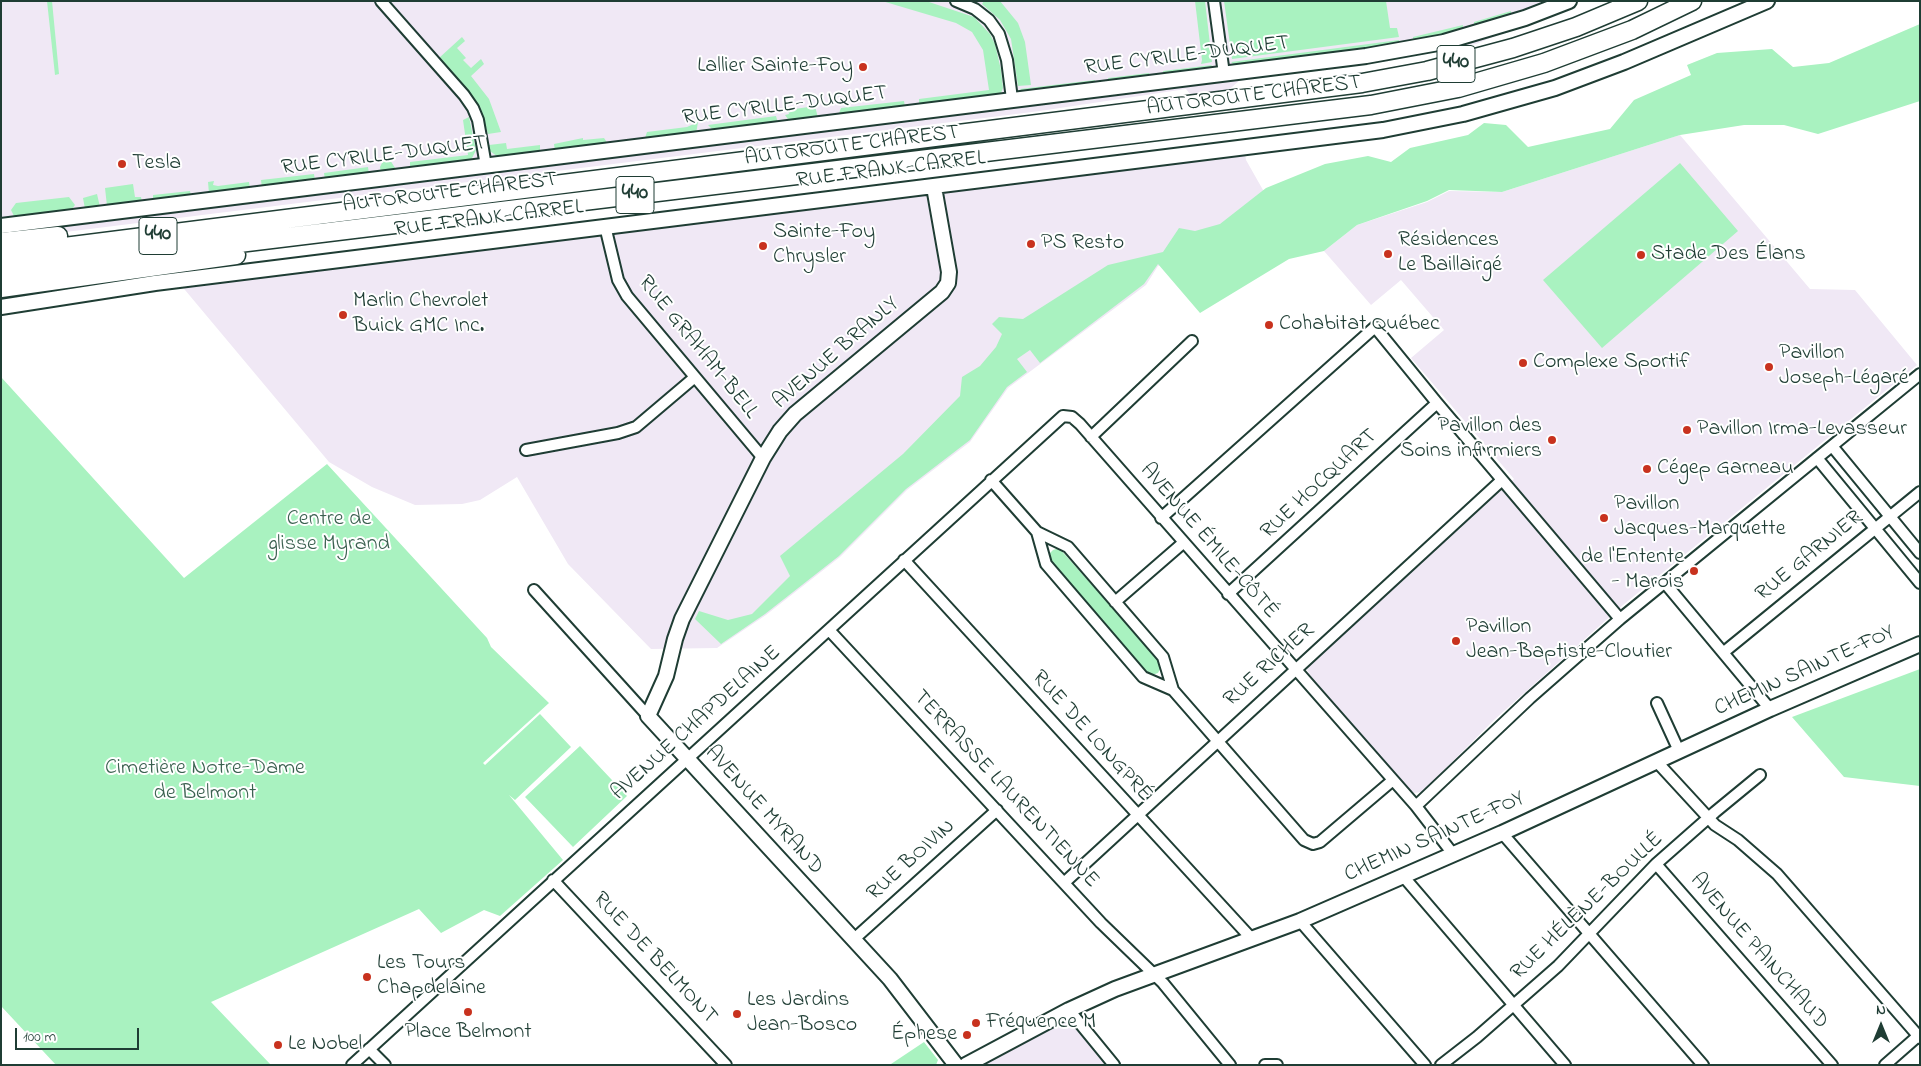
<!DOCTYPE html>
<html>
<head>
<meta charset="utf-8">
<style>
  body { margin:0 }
  #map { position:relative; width:1921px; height:1066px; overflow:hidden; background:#fff; font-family:"Indie Flower",sans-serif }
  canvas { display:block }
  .frame { position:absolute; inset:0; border:2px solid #1f3d34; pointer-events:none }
  .north { position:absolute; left:1856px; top:1001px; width:50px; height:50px; -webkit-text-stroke:4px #fff; paint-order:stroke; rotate:0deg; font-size:14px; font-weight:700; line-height:20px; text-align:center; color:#1f3d34 }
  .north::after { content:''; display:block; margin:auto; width:18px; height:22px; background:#1f3d34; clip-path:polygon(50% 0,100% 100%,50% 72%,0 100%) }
  .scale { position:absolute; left:15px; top:1028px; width:124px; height:22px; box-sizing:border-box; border:2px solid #1f3d34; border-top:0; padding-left:6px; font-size:15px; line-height:18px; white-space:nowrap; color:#1f3d34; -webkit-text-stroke:4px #fff; paint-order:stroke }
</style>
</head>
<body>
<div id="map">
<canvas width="1921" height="1066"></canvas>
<div class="frame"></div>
<div class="north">N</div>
<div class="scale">100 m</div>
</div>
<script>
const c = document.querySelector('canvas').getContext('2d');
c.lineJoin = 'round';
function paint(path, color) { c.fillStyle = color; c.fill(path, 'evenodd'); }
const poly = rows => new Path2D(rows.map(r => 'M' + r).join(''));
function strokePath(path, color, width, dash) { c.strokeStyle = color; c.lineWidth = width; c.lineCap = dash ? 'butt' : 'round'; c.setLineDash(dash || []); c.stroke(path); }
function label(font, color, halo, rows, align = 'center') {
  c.font = font + ' "Indie Flower",sans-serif'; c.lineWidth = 4; c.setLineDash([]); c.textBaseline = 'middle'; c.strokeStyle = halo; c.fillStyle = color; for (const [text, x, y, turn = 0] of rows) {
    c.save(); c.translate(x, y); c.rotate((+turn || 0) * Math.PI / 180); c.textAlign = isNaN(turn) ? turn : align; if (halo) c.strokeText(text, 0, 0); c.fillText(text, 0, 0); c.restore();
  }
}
paint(poly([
  [1,1,1579,1,1476,44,1239,81,1204,111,1186,89,1040,111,1,240],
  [1680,135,1810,289,1855,290,1917,365,1623,605,1495,719,1422,792,1413,793,1309,675,1307,669,1310,663,1514,479,1411,358,1444,330,1401,280,1371,305,1324,251,1357,225,1427,202,1449,191,1502,192],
  [1244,147,1246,160,1263,190,1276,222,1158,266,1146,285,1008,388,970,442,907,490,840,557,766,615,717,648,651,649,568,564,517,477,480,500,462,504,415,505,372,487,329,462,180,284,938,193],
  [1069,1010,1114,1065,966,1065]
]), '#f0e8f5');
paint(poly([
  [47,1,52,1,59,74,55,75],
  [882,1,926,1,974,17,990,34,995,44,1001,70,1003,88,1001,93,996,96,919,105,919,99,989,90,983,50,972,32,956,23],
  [984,1,1000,1,1018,23,1025,42,1031,85,1018,86,1011,39,1000,20,982,4],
  [1195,1,1205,1,1212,62,1201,64,1202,60],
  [1224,1,1386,1,1390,28,1397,28,1399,37,1232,59],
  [1511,11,1511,15,1475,26,1474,25,1474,22],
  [1920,24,1920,101,1818,134,1784,125,1744,125,1680,135,1502,192,1449,190,1427,201,1357,225,1324,251,1289,259,1200,313,1158,264,1144,284,1040,363,1030,350,1017,359,1027,372,1007,387,970,440,906,489,839,556,765,614,721,644,695,619,699,611,728,620,752,614,790,576,780,556,903,454,960,396,962,377,980,366,996,347,1002,334,992,324,999,317,1023,319,1108,265,1163,252,1179,228,1195,231,1220,224,1266,188,1325,164,1368,156,1391,162,1410,148,1468,135,1484,123,1506,125,1528,147,1610,129,1634,100,1691,75,1687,65,1717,53,1772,49,1793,67,1829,63],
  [1463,25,1463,30,1413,41,1413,37],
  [462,37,465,41,457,48,466,58,463,60,471,68,481,59,484,64,471,76,489,99,501,132,488,134,480,107,439,58],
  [1399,40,1400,44,1364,50,1236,66,1231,62],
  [1212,65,1209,69,1164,75,1163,71],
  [1149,73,1150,77,1109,82,1108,78],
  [1095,80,1094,84,1024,92,1020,89],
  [904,101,905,107,838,116,841,108],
  [815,106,818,118,790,122,785,115,789,114,788,110],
  [776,116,778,123,714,131,708,125],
  [469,117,476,150,471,160,410,169,410,162,468,155,463,120],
  [698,122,696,134,647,139,645,138,647,132,687,127],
  [583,138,583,140,604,138,608,144,555,151,554,144],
  [506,143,507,149,540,145,540,153,498,157,490,151,489,145],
  [390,160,397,171,381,173,380,167,383,161],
  [1680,163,1738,231,1602,348,1543,280],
  [368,167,369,174,325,180,324,173],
  [314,174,315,181,262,188,261,180],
  [214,181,213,185,218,186,249,182,250,189,209,194,208,182],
  [133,184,135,197,141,197,142,202,107,206,105,188],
  [190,191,191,196,153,201,153,195],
  [97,194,100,207,85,209,83,198],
  [69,197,75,205,71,210,15,218,11,210,16,203],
  [1,377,184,578,327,464,487,638,491,647,549,703,483,763,485,765,540,714,571,747,515,800,509,795,563,860,500,916,484,910,441,933,419,909,211,1002,271,1065,56,1065,1,1006],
  [1059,548,1159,660,1161,667,1158,673,1152,675,1146,673,1053,564,1049,554,1053,550],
  [1920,669,1920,786,1844,777,1792,717],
  [580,746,627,796,573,847,525,797],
  [924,1042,938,1060,936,1065,891,1064]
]), '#a9f2c0');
const street = poly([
  [381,1,464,95,473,108,478,120,486,166],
  [956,1,975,9,989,20,999,34,1007,60,1012,99],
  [1214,1,1224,74],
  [605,226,618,280,627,296,763,458],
  [1091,437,1192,341],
  [1832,446,1920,553],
  [526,450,618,433,636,427,695,377],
  [1817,458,1920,583],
  [991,480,1037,532,1046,564,1143,677,1173,690],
  [1161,518,1375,327,1437,403,1620,619],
  [1037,532,1068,547,1163,657,1173,690,1304,840,1313,844,1320,842,1393,780],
  [904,560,1251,938],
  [1665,583,1770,709],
  [534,590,648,716],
  [1228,594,1437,403],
  [1115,602,1183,543],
  [829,630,1101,923,1163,983,1230,1065],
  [1724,652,1920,492],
  [1657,703,1679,751],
  [1657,762,1715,825,1738,840,1777,874,1920,1038],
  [1416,806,1530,698,1620,619,1920,374],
  [1502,833,1703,1065],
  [1656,864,1832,1065],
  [1403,876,1565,1065],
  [553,880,726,1065],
  [1065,882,1502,480],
  [1300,921,1425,1065],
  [853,940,997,810],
  [1069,1010,1114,1065],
  [369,1049,385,1065],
  [352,1065,1063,416,1072,417,1080,424,1416,806,1453,854],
  [1265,1065,1277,1065],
  [1441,1065,1477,1037,1558,966,1656,864,1715,812,1760,775],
  [1885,1065,1918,1036]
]);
const secondary = poly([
  [934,187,949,272,948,283,942,292,795,414,780,431,763,458,682,619,675,639,666,676,648,716,890,979,956,1065],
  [1,226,1366,56,1444,42,1525,18,1569,1],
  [1,307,155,283,1383,130,1463,114,1555,88,1624,62,1767,1],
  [966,1065,1069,1010,1115,989,1300,921,1502,833,1770,709,1920,644]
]);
const highway = poly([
  [1,242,58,236],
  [1,255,1362,83,1427,71,1513,48,1576,27,1638,1],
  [1,272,1371,105,1458,88,1544,63,1632,30,1692,1],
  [1,288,236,255]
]);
strokePath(street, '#1f3d34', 14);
strokePath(secondary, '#1f3d34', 18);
strokePath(highway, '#1f3d34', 21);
strokePath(street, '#fff', 10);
strokePath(secondary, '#fff', 14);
strokePath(highway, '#fff', 18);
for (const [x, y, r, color] of [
  [863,67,5,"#c8321e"],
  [122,164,5,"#c8321e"],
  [1031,244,5,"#c8321e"],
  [763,246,5,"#c8321e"],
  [1388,254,5,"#c8321e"],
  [1641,255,5,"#c8321e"],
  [343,315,5,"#c8321e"],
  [1269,325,5,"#c8321e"],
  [1523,363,5,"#c8321e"],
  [1769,367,5,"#c8321e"],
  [1687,430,5,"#c8321e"],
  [1552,440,5,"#c8321e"],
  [1647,469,5,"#c8321e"],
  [1604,518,5,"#c8321e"],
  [1694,571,5,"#c8321e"],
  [1456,641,5,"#c8321e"],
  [367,977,5,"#c8321e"],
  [468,1012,5,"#c8321e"],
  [737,1014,5,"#c8321e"],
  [976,1023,5,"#c8321e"],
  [967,1035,5,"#c8321e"],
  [278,1045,5,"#c8321e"]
]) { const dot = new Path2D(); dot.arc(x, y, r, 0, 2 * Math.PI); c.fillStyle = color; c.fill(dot); strokePath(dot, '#fff', 2); }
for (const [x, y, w] of [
  [1456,64,38],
  [635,195,38],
  [158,236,38]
]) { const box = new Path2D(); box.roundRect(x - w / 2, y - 18.5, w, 37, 4); c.fillStyle = '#fff'; c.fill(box); strokePath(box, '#1f3d34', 1); }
label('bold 21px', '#1f3d34', null, [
  ["440",1456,64],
  ["440",635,195],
  ["440",158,236]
]);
label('22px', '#1f3d34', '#fff', [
  ["RUE CYRILLE-DUQUET",1187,57,-7],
  ["AUTOROUTE CHAREST",1254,97,-7],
  ["RUE CYRILLE-DUQUET",785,107,-7],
  ["AUTOROUTE CHAREST",852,147,-7],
  ["RUE CYRILLE-DUQUET",384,157,-7],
  ["RUE FRANK-CARREL",891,171,-7],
  ["AUTOROUTE CHAREST",450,194,-7],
  ["RUE FRANK-CARREL",489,220,-7],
  ["RUE GRAHAM-BELL",697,348,51],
  ["AVENUE BRANLY",837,354,-41],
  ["RUE HOCQUART",1320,485,-43],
  ["AVENUE ÉMILE-CÔTÉ",1208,542,49],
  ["RUE GARNIER",1810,557,-39],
  ["RUE RICHER",1270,666,-42],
  ["CHEMIN SAINTE-FOY",1805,672,-24],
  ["AVENUE CHAPDELAINE",697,724,-42],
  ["RUE DE LONGPRÉ",1091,737,48],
  ["TERRASSE LAURENTIENNE",1005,790,47],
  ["AVENUE MYRAND",763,811,48],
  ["CHEMIN SAINTE-FOY",1435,838,-24],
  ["RUE BOIVIN",912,861,-42],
  ["RUE HÉLÈNE-BOULLÉ",1588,907,-44],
  ["AVENUE PAINCHAUD",1758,952,49],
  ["RUE DE BELMONT",654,959,47]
]);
label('22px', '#1f3d34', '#fff', [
  ["Lallier Sainte-Foy",853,67,"right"],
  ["Tesla",132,164],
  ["Sainte-Foy",773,233],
  ["Chrysler",773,258],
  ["Résidences",1398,241],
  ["Le Baillairgé",1398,266],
  ["PS Resto",1041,244],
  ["Stade Des Élans",1651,255],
  ["Marlin Chevrolet",353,302],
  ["Buick GMC Inc.",353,327],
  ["Cohabitat Québec",1279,325],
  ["Pavillon",1779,354],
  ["Joseph-Légaré",1779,379],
  ["Complexe Sportif",1533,363],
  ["Pavillon des",1542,427,"right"],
  ["Soins infirmiers",1542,452,"right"],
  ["Pavillon Irma-Levasseur",1697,430],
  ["Cégep Garneau",1657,469],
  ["Pavillon",1614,505],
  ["Jacques-Marquette",1614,530],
  ["de l'Entente",1684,558,"right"],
  ["- Marois",1684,583,"right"],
  ["Pavillon",1466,628],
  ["Jean-Baptiste-Cloutier",1466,653],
  ["Les Tours",377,964],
  ["Chapdelaine",377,989],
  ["Les Jardins",747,1001],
  ["Jean-Bosco",747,1026],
  ["Fréquence M",986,1023],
  ["Place Belmont",468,1033,"center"],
  ["Éphese",957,1035,"right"],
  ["Le Nobel",288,1045]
], 'left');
label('22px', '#3b6150', '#fff', [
  ["Centre de",329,520],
  ["glisse Myrand",329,545],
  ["Cimetière Notre-Dame",205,769],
  ["de Belmont",205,794]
]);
</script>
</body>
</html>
